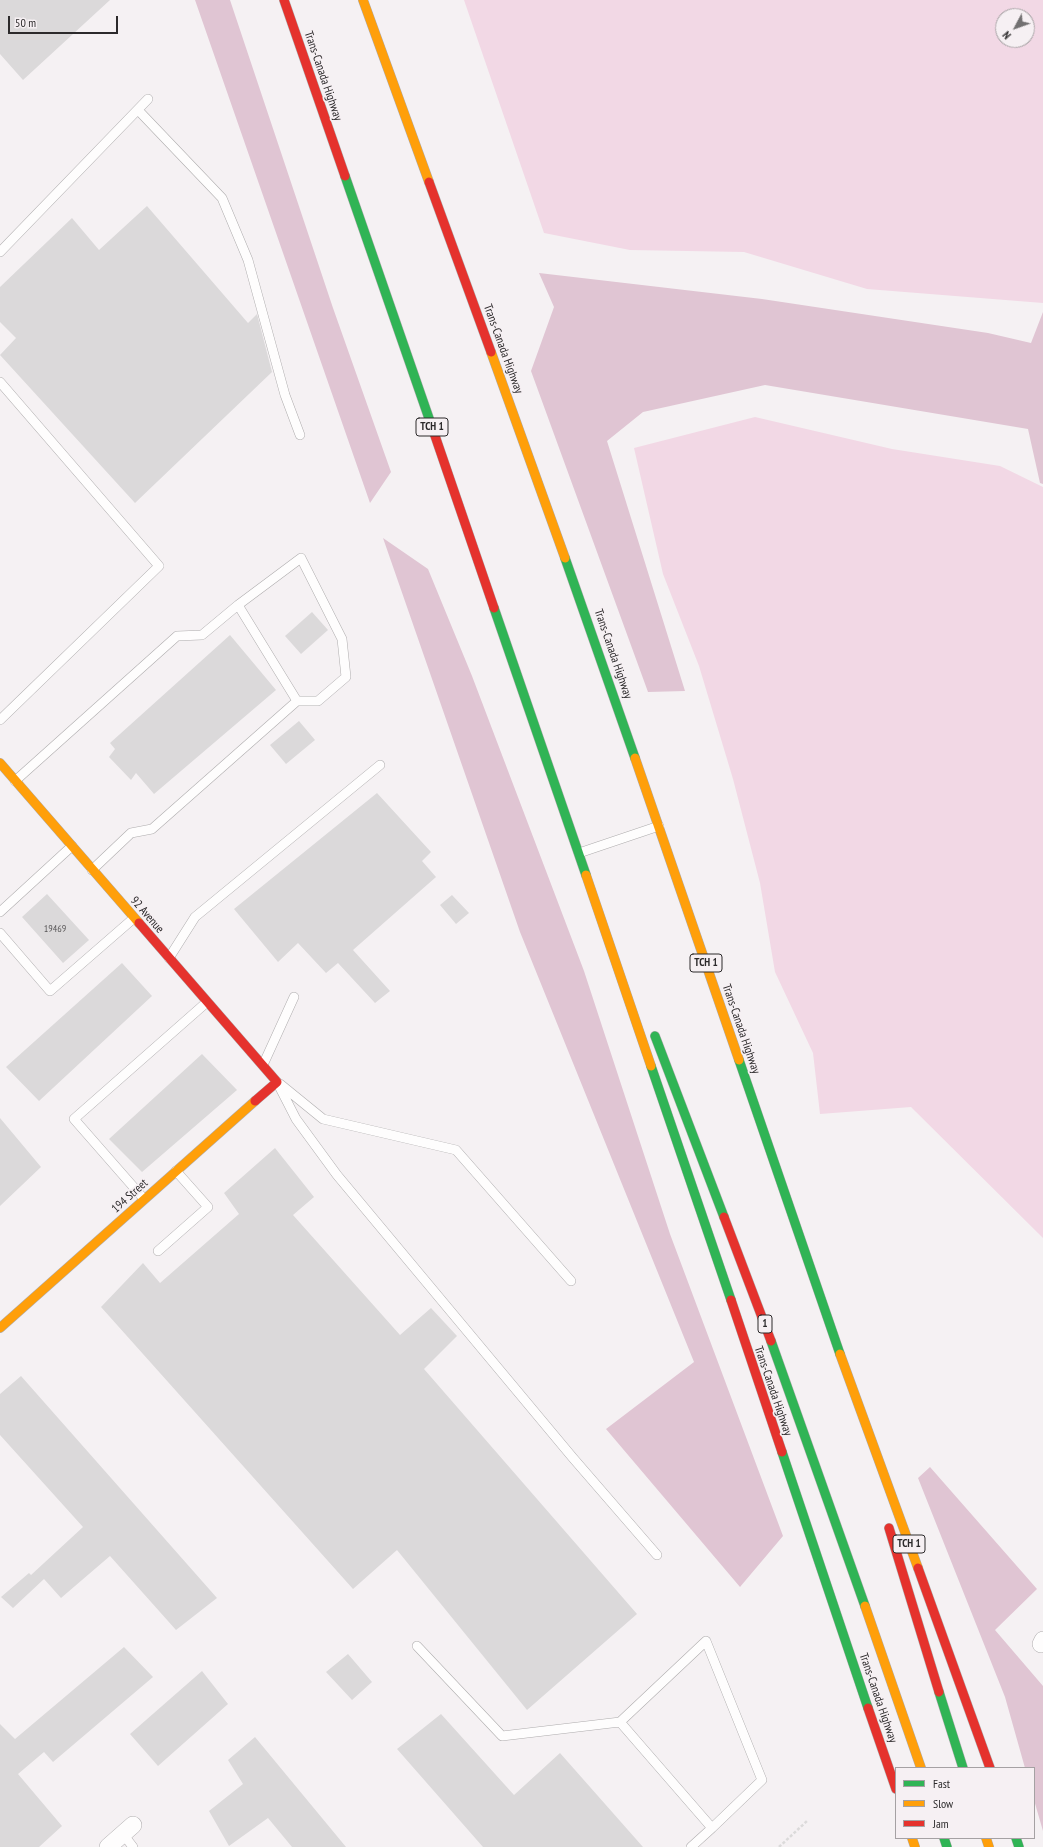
<!DOCTYPE html>
<html>
<head>
<meta charset="utf-8">
<style>
  body { margin:0 }
  #map { position:relative; width:1043px; height:1847px; overflow:hidden; background:#f5f1f3; font-family:"PT Sans Narrow",sans-serif }
  canvas { display:block }
  .legend { position:absolute; left:895px; top:1767px; width:140px; height:72px; box-sizing:border-box; background:#f6f0f3; border:1px solid #a5a1a3; margin:0; padding:5px 7px; list-style:none; font-size:12px; color:#2c2a2b }
  .legend li { display:flex; align-items:center; gap:8px; height:20px }
  .legend b { width:20px; border:1px solid #a5a1a3 }
  .north { position:absolute; left:995px; top:8px; width:40px; height:40px; box-sizing:border-box; background:#f6f0f3; border:1px solid #a5a1a3; border-radius:50%; rotate:229deg; font-size:11px; font-weight:700; line-height:16px; text-align:center; color:#2c2a2b }
  .north::after { content:''; display:block; margin:auto; width:14px; height:18px; background:#727071; clip-path:polygon(50% 0,100% 100%,50% 72%,0 100%) }
  .scale { position:absolute; left:8px; top:16px; width:110px; height:18px; box-sizing:border-box; border:2px solid #2c2a2b; border-top:0; padding-left:5px; font-size:12px; line-height:14px; white-space:nowrap; color:#2c2a2b; -webkit-text-stroke:3px #f6f0f3; paint-order:stroke }
</style>
</head>
<body>
<div id="map">
<canvas width="1043" height="1847"></canvas>
<ul class="legend">
<li><b style="height:5px;background:#30b455"></b>Fast</li>
<li><b style="height:5px;background:#ff9f0a"></b>Slow</li>
<li><b style="height:5px;background:#e5322d"></b>Jam</li>
</ul>
<div class="north">N</div>
<div class="scale">50 m</div>
</div>
<script>
const c = document.querySelector('canvas').getContext('2d');
c.lineJoin = 'round';
function paint(path, color) { c.fillStyle = color; c.fill(path, 'evenodd'); }
const poly = rows => new Path2D(rows.map(r => 'M' + r).join(''));
function strokePath(path, color, width, dash) { c.strokeStyle = color; c.lineWidth = width; c.lineCap = dash ? 'butt' : 'round'; c.setLineDash(dash || []); c.stroke(path); }
function label(font, color, halo, rows, align = 'center') {
  c.font = font + ' "PT Sans Narrow",sans-serif'; c.lineWidth = 3.5; c.setLineDash([]); c.textBaseline = 'middle'; c.strokeStyle = halo; c.fillStyle = color; for (const [text, x, y, turn = 0] of rows) {
    c.save(); c.translate(x, y); c.rotate((+turn || 0) * Math.PI / 180); c.textAlign = isNaN(turn) ? turn : align; if (halo) c.strokeText(text, 0, 0); c.fillText(text, 0, 0); c.restore();
  }
}
paint(poly([
  [464,0,1043,0,1043,303,867,289,744,252,630,250,544,233],
  [1003,16,1027,16,1027,40,1003,40],
  [755,417,892,449,1000,466,1043,487,1043,1238,911,1107,820,1114,813,1053,775,972,760,883,733,779,699,666,663,574,634,448]
]), '#f2d8e5');
paint(poly([
  [195,0,230,0,333,308,391,472,370,503],
  [539,273,762,299,988,333,1031,343,1043,312,1043,484,1040,483,1028,429,765,385,643,412,607,441,685,691,648,692,531,371,554,307],
  [383,538,428,569,472,676,584,971,670,1234,783,1536,740,1587,606,1429,694,1362,520,932],
  [930,1467,1037,1589,995,1630,1043,1686,1043,1831,1034,1800,1034,1768,1025,1768,1005,1697,918,1478]
]), '#e0c5d3');
paint(poly([
  [0,0,110,0,23,80,0,54],
  [147,206,248,323,257,314,272,372,135,503,0,355,16,338,0,322,0,287,72,218,99,250],
  [312,612,328,630,301,654,285,636],
  [230,635,276,690,154,794,136,773,131,780,109,757,115,749,110,743],
  [299,721,315,740,286,764,270,745],
  [377,793,431,852,422,861,436,877,353,950,390,991,375,1003,338,963,326,973,298,943,278,962,234,909],
  [47,894,89,940,63,963,22,917],
  [452,895,469,913,456,924,440,905],
  [122,963,152,996,39,1101,6,1067],
  [202,1054,237,1090,142,1172,109,1139],
  [0,1118,41,1167,0,1206],
  [275,1148,314,1197,293,1215,400,1335,431,1308,457,1336,424,1369,637,1614,527,1710,397,1550,353,1589,101,1307,143,1263,160,1283,239,1214,224,1193],
  [21,1376,217,1598,176,1630,110,1556,61,1598,44,1579,13,1608,1,1597,29,1573,31,1575,83,1527,0,1435,0,1394],
  [124,1647,153,1677,53,1762,44,1752,18,1774,62,1826,39,1847,0,1847,0,1724,15,1739],
  [348,1654,372,1682,352,1700,326,1672],
  [202,1671,228,1704,158,1766,130,1734],
  [441,1714,514,1795,560,1753,643,1847,483,1847,397,1749],
  [255,1737,346,1847,292,1847,268,1818,229,1846,209,1811,243,1784,228,1760]
]), '#dbd9da');
const lane = poly([
  [138,110,222,198,248,260,285,395,300,435],
  [0,252,148,99],
  [0,382,159,566,0,720],
  [238,605,301,558,342,639,346,677,318,701,297,701],
  [15,781,177,636,202,635,238,605,297,701,152,829,131,833,92,870],
  [579,853,659,826],
  [0,912,72,846],
  [0,933,50,991,134,918],
  [169,958,195,917,380,765],
  [263,1065,294,997],
  [277,1082,296,1119,337,1175,573,1458,657,1555],
  [280,1084,323,1119,456,1150,571,1281],
  [144,1199,74,1119,207,1002],
  [158,1251,208,1207,176,1171],
  [417,1646,502,1736,620,1722,712,1828,691,1847],
  [620,1722,706,1641,762,1780,712,1828],
  [123,1834,133,1847]
]);
const street = poly([
  [1041,1644,1043,1640],
  [108,1847,133,1825]
]);
const fast = poly([
  [345,176,432,427],
  [565,558,635,758],
  [494,608,586,875],
  [655,1036,724,1217],
  [739,1060,840,1354],
  [651,1066,731,1300],
  [771,1341,865,1606],
  [782,1452,868,1708],
  [939,1692,963,1768],
  [944,1838,947,1847],
  [1016,1838,1019,1847]
]);
const slow = poly([
  [363,0,429,182],
  [491,352,565,558],
  [635,758,739,1060],
  [0,763,139,923],
  [586,875,651,1066],
  [0,1328,255,1101],
  [840,1354,918,1568],
  [865,1606,921,1768],
  [912,1838,915,1847],
  [986,1838,989,1847]
]);
const jam = poly([
  [284,0,345,176],
  [429,182,491,352],
  [432,427,494,608],
  [139,923,277,1082,255,1101],
  [724,1217,771,1341],
  [731,1300,782,1452],
  [889,1528,939,1692],
  [918,1568,990,1768],
  [868,1708,896,1789]
]);
strokePath(lane, '#aeacad', 10);
strokePath(street, '#aeacad', 18);
strokePath(fast, '#aeacad', 10);
strokePath(slow, '#aeacad', 10);
strokePath(jam, '#aeacad', 10);
strokePath(poly([
  [779,1847,807,1821]
]), '#dbdada', 2.5, [3, 2]);
strokePath(lane, '#fefdfd', 9);
strokePath(street, '#fefdfd', 17);
strokePath(fast, '#30b455', 9);
strokePath(slow, '#ff9f0a', 9);
strokePath(jam, '#e5322d', 9);
label('10px', '#585657', null, [
  ["19469",55,929]
]);
for (const [x, y, w] of [
  [432,427,32],
  [706,963,32],
  [765,1324,14],
  [909,1544,32]
]) { const box = new Path2D(); box.roundRect(x - w / 2, y - 9, w, 18, 3); c.fillStyle = '#f6f0f3'; c.fill(box); strokePath(box, '#2c2a2b', 1); }
label('bold 11px', '#2c2a2b', null, [
  ["TCH 1",432,427],
  ["TCH 1",706,963],
  ["1",765,1324],
  ["TCH 1",909,1544]
]);
label('12px', '#2c2a2b', '#f6f0f3', [
  ["Trans-Canada Highway",323,76,71],
  ["Trans-Canada Highway",503,349,70],
  ["Trans-Canada Highway",613,654,71],
  ["92 Avenue",147,915,49],
  ["Trans-Canada Highway",741,1029,71],
  ["194 Street",130,1196,-42],
  ["Trans-Canada Highway",773,1391,71],
  ["Trans-Canada Highway",878,1698,71]
]);
</script>
</body>
</html>
